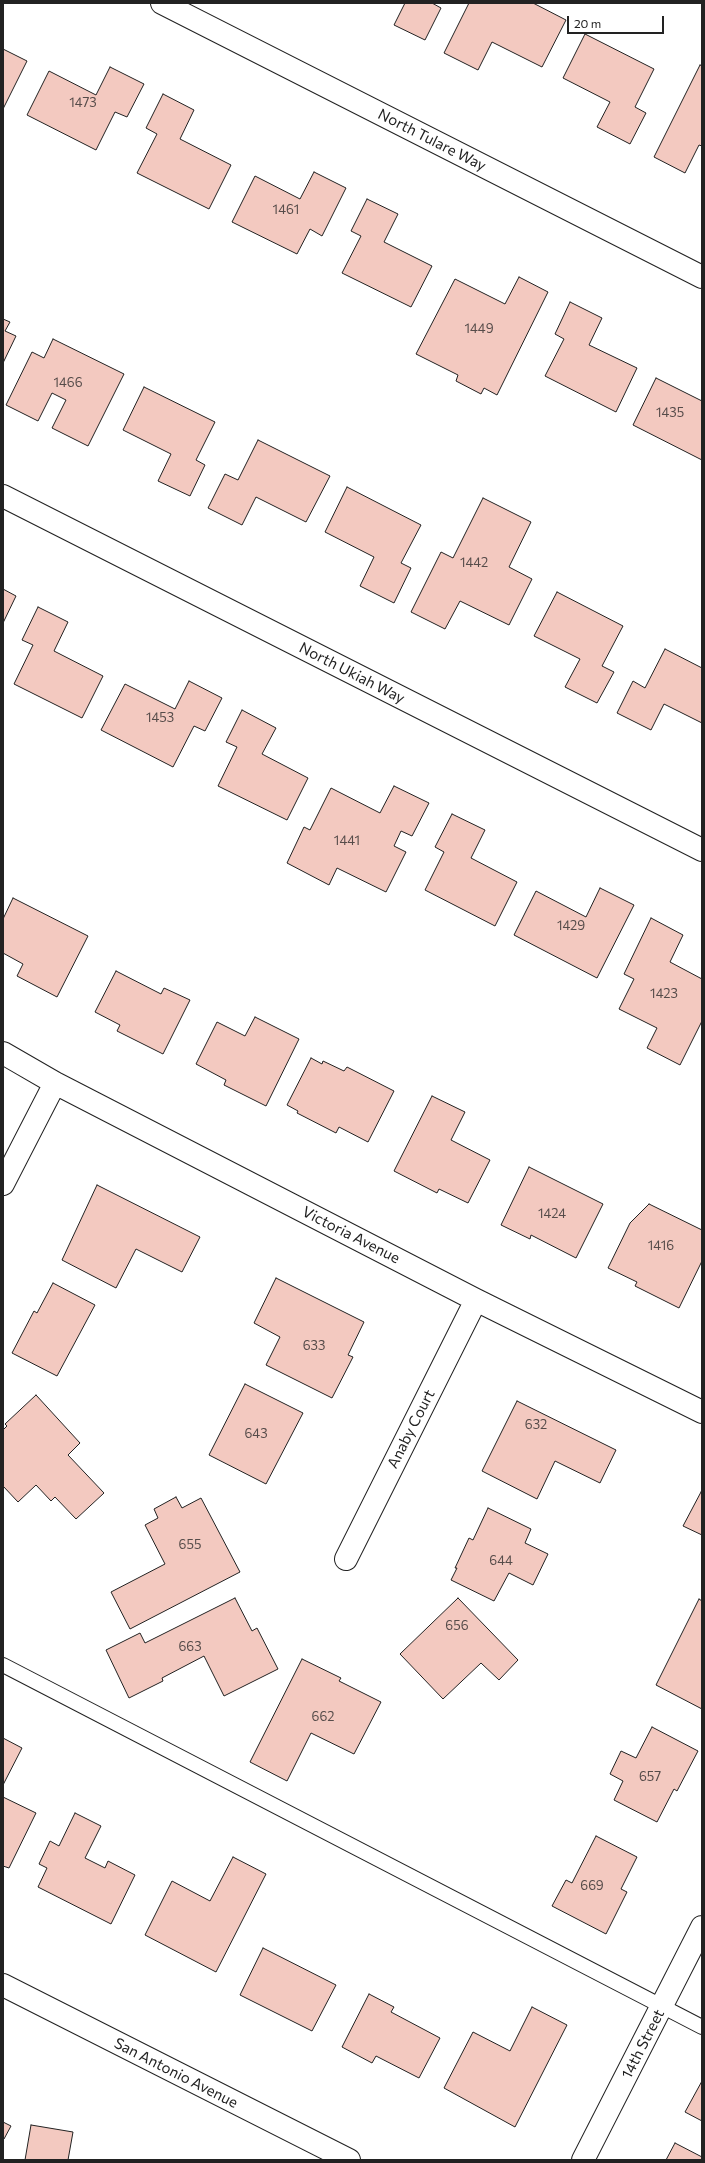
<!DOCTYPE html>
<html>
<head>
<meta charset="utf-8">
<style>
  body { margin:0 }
  #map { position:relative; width:705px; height:2163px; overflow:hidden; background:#fff; font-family:Commissioner,sans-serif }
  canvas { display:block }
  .frame { position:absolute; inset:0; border:4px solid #222; pointer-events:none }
  .scale { position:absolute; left:567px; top:16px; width:97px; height:18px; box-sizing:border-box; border:2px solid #222; border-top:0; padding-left:5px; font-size:12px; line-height:14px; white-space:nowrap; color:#222; -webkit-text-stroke:3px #fff; paint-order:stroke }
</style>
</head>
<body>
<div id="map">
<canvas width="705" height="2163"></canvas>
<div class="frame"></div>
<div class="scale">20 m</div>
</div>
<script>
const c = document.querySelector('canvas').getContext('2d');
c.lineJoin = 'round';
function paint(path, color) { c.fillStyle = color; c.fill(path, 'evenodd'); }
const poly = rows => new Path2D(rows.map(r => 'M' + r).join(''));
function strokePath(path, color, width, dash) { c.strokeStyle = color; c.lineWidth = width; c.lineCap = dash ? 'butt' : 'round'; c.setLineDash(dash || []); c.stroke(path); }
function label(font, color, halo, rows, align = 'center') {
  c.font = font + ' Commissioner,sans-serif'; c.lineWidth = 3; c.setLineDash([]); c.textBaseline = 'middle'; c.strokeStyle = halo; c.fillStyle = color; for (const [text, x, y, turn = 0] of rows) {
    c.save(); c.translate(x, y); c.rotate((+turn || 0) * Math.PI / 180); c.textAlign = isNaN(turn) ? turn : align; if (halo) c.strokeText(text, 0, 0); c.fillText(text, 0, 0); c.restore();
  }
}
const building = poly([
  [405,3,432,3,441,8,425,40,394,25,405,3],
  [469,3,533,3,566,20,542,67,492,42,478,70,444,53,469,3],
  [585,34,654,69,635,107,646,113,630,144,597,127,610,102,563,78,585,34],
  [3,49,27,61,3,109,3,49],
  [700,65,702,66,702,146,699,145,685,173,654,157,700,65],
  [110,67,144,84,127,117,115,112,96,150,27,115,49,71,96,95,110,67],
  [163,94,194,110,180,139,231,165,209,209,137,173,157,134,146,128,163,94],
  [314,172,346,188,322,236,310,229,297,254,232,222,255,176,300,199,314,172],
  [367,199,398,214,384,242,432,266,411,307,342,273,361,236,351,231,367,199],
  [519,277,548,292,497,395,484,388,481,394,456,381,458,375,416,354,455,279,505,304,519,277],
  [570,302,602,318,589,345,637,368,616,412,545,376,564,339,555,334,570,302],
  [3,319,10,322,5,331,16,336,3,363,3,319],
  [53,339,124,374,88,446,52,428,66,400,52,393,38,421,6,405,32,352,44,358,53,339],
  [656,378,702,401,702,460,633,425,656,378],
  [144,387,215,422,196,460,205,465,190,496,158,481,171,454,123,430,144,387],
  [258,440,330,476,306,522,256,497,242,525,208,508,225,474,238,480,258,440],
  [347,487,421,525,401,563,411,568,394,603,360,586,374,557,325,532,347,487],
  [483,498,531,522,509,567,532,579,509,625,460,601,445,629,411,612,441,552,453,558,483,498],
  [3,589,16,596,3,623,3,589],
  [557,592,623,626,602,666,614,672,597,703,565,687,580,659,534,636,557,592],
  [38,607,68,622,54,651,103,676,82,718,14,684,33,645,22,640,38,607],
  [665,649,702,668,702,723,664,704,651,730,617,713,633,681,645,688,665,649],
  [189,681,222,698,205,731,194,726,173,767,101,730,125,684,175,709,189,681],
  [242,710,276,728,262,754,308,778,287,820,218,786,237,747,226,742,242,710],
  [394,786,429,803,412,836,401,831,394,846,406,852,386,892,337,868,329,885,287,863,304,827,310,830,331,788,380,813,394,786],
  [452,814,485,830,471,858,517,882,495,926,425,890,444,852,435,847,452,814],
  [600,888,634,905,597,978,514,935,536,891,586,917,600,888],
  [13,898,88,936,57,997,17,976,23,964,3,953,3,919,13,898],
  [651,918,683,935,670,962,702,979,702,1021,680,1065,647,1048,657,1028,619,1009,634,979,624,974,651,918],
  [116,971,161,994,164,988,190,1000,163,1054,117,1031,120,1025,95,1012,116,971],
  [255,1017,299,1039,266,1106,224,1085,226,1080,196,1064,217,1022,245,1036,255,1017],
  [311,1058,322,1064,323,1061,344,1071,347,1067,394,1091,368,1142,339,1127,336,1133,297,1113,298,1111,287,1105,311,1058],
  [432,1096,465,1112,451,1140,490,1160,468,1203,439,1189,437,1193,394,1171,432,1096],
  [529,1167,603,1204,576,1258,531,1235,530,1239,501,1225,529,1167],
  [97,1185,200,1237,182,1272,136,1249,116,1288,62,1260,97,1185],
  [649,1204,702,1230,702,1261,679,1308,635,1286,637,1282,608,1268,630,1223,649,1204],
  [276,1278,364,1322,348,1355,353,1357,332,1398,266,1365,280,1337,254,1323,276,1278],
  [53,1283,95,1305,57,1376,12,1353,34,1311,37,1313,53,1283],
  [245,1384,303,1413,266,1484,209,1455,245,1384],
  [36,1395,80,1443,68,1455,104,1493,76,1519,55,1497,51,1501,36,1485,18,1502,3,1486,3,1430,7,1426,5,1424,36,1395],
  [517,1401,616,1450,600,1483,555,1461,537,1499,482,1471,517,1401],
  [701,1492,702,1493,702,1535,683,1526,701,1492],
  [176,1497,182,1508,201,1498,240,1572,130,1629,111,1592,165,1564,145,1525,158,1518,154,1509,176,1497],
  [488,1508,531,1529,525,1543,548,1554,533,1585,509,1573,494,1601,451,1580,457,1568,455,1568,469,1538,473,1540,488,1508],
  [235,1598,252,1631,257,1628,278,1669,224,1696,204,1656,162,1678,163,1681,129,1698,106,1650,140,1633,145,1643,235,1598],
  [458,1598,518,1660,499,1680,481,1663,443,1699,400,1654,458,1598],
  [699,1599,702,1601,702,1709,656,1685,699,1599],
  [302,1659,341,1678,339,1681,381,1702,354,1754,311,1733,287,1781,250,1762,302,1659],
  [652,1727,698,1751,677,1791,674,1789,657,1822,614,1800,623,1781,610,1774,621,1751,636,1758,652,1727],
  [3,1738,22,1748,3,1785,3,1738],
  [3,1797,36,1813,9,1868,3,1866,3,1797],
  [75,1813,101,1826,85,1858,105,1868,108,1861,135,1875,111,1924,38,1887,47,1868,39,1864,50,1841,59,1846,75,1813],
  [596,1836,637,1857,621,1889,627,1892,606,1934,552,1906,566,1880,572,1883,596,1836],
  [233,1857,266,1874,216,1972,145,1935,172,1881,210,1901,233,1857],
  [263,1948,336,1985,312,2031,240,1995,263,1948],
  [369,1994,394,2007,391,2012,440,2038,419,2078,376,2056,372,2063,342,2047,369,1994],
  [532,2007,567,2025,515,2127,444,2088,473,2032,510,2051,532,2007],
  [702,2081,702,2121,685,2112,702,2081],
  [3,2122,11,2126,4,2139,3,2139,3,2122],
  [31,2125,73,2132,68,2160,25,2160,31,2125],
  [675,2143,702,2157,702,2160,666,2160,675,2143]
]);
paint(building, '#f3c9c0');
strokePath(building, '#222', 1);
const service = poly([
  [3,1665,702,2027]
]);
const minor = poly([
  [162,3,702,277],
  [3,496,702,850],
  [3,1053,55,1083,476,1300,702,1412],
  [3,1184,55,1083],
  [346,1559,476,1300]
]);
const tertiary = poly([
  [583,2160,702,1927]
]);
const secondary = poly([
  [3,1985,349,2160]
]);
strokePath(service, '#222', 16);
strokePath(minor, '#222', 24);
strokePath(tertiary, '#222', 24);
strokePath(secondary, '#222', 24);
strokePath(service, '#fff', 14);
strokePath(minor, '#fff', 22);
strokePath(tertiary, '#fff', 22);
strokePath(secondary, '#fff', 22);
label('13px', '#564c4a', null, [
  ["1473",83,103],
  ["1461",286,210],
  ["1449",479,329],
  ["1466",68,383],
  ["1435",670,413],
  ["1442",474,563],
  ["1453",160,718],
  ["1441",347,841],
  ["1429",571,926],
  ["1423",664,994],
  ["1424",552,1214],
  ["1416",661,1246],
  ["633",314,1346],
  ["632",536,1425],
  ["643",256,1434],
  ["655",190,1545],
  ["644",501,1561],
  ["656",457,1626],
  ["663",190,1647],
  ["662",323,1717],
  ["657",650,1777],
  ["669",592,1886]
]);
label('15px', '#222', '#fff', [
  ["North Tulare Way",432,140,27],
  ["North Ukiah Way",352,673,27],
  ["Victoria Avenue",351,1235,27],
  ["Anaby Court",411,1429,-63],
  ["14th Street",643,2044,-63],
  ["San Antonio Avenue",176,2073,27]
]);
</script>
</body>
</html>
